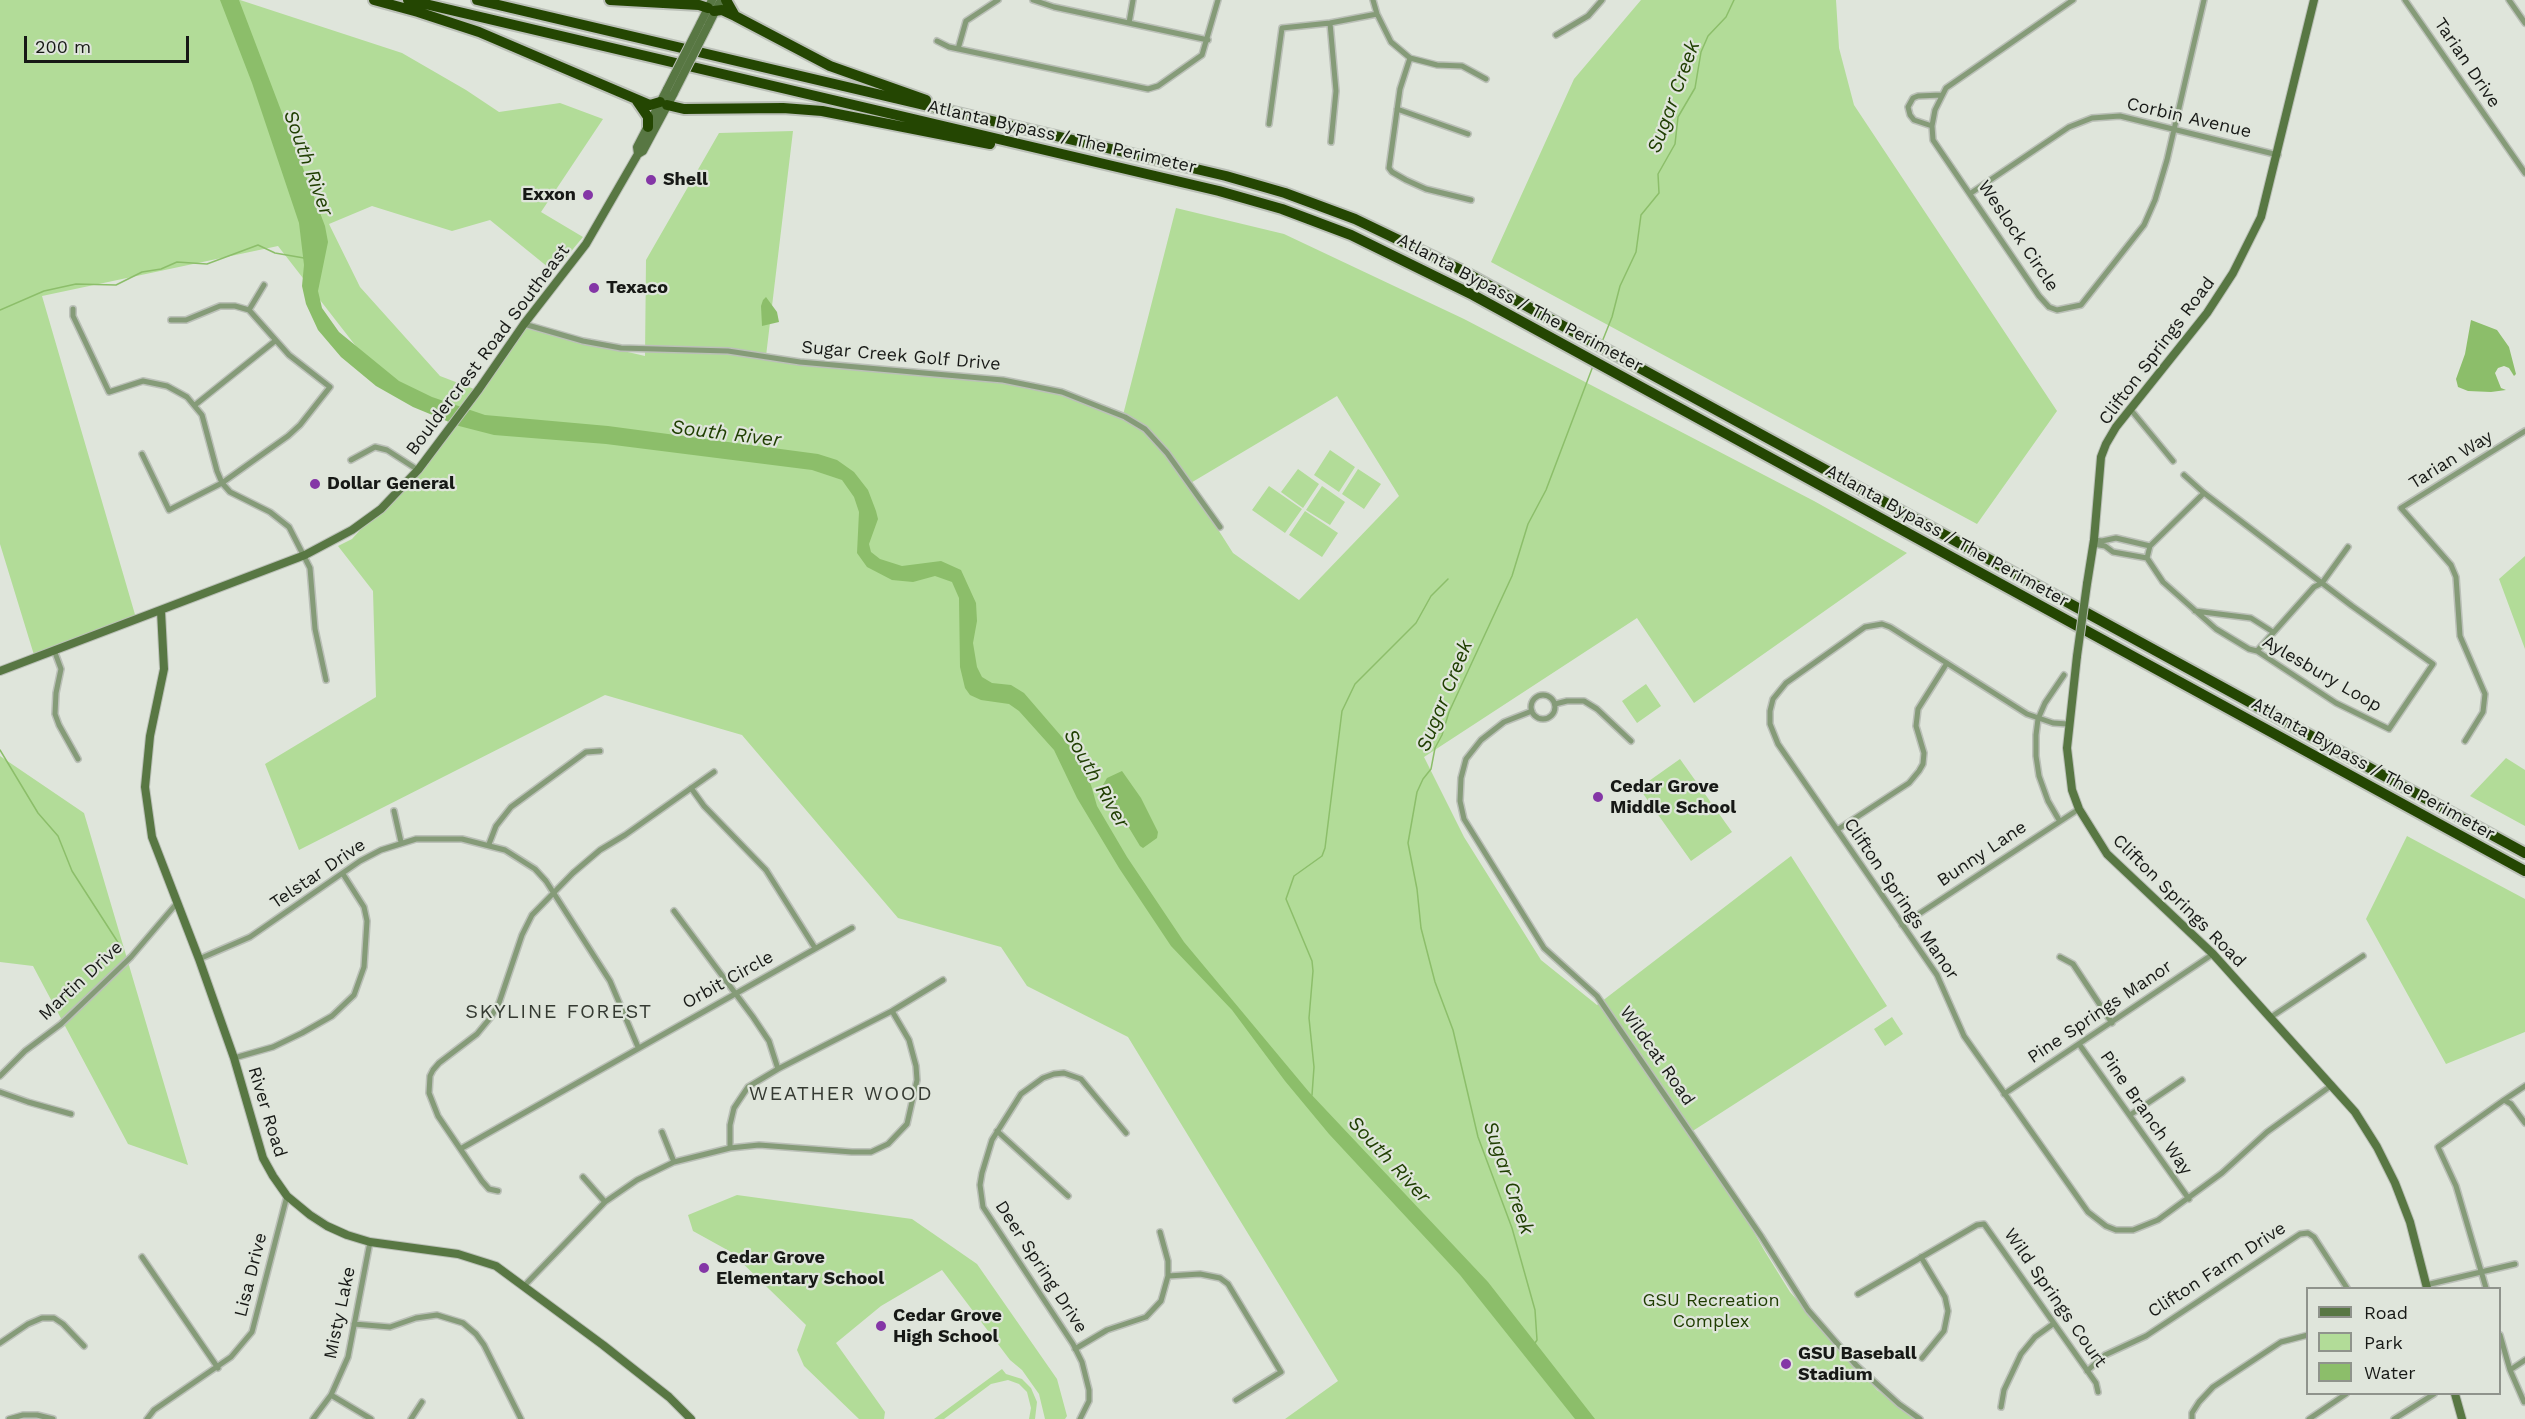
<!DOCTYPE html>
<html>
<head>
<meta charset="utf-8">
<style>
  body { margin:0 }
  #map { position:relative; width:2525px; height:1419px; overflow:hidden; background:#dfe5db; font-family:"Work Sans",sans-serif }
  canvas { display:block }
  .legend { position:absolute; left:2306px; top:1287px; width:195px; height:108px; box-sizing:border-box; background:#dfe5db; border:2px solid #8f938c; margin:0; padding:8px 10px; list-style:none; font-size:18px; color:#171916 }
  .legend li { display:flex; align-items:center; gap:12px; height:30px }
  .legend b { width:30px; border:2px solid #8f938c }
  .scale { position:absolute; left:24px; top:36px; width:165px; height:27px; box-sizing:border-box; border:3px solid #171916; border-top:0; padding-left:8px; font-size:18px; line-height:21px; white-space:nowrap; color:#171916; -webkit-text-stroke:4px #dfe5db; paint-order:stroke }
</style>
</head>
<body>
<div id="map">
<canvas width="2525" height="1419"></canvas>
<ul class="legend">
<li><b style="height:8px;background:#587743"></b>Road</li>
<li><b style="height:16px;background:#b2dc98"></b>Park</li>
<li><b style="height:16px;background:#8cbe6a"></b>Water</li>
</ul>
<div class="scale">200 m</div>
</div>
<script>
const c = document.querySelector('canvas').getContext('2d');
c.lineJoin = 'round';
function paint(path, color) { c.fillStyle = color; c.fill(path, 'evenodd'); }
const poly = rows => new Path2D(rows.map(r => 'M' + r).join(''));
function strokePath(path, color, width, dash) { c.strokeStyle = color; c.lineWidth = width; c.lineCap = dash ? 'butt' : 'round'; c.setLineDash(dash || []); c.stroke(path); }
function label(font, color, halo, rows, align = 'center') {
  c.font = font + ' "Work Sans",sans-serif'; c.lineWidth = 4.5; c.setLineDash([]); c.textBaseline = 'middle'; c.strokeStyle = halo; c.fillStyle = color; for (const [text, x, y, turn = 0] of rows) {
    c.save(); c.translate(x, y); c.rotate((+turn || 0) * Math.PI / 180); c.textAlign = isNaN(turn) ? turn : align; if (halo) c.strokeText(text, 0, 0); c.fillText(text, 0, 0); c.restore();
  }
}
paint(poly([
  [0,0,240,0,402,53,466,90,499,112,560,103,603,119,541,212,583,237,554,272,490,220,452,231,372,206,329,224,360,287,440,376,474,389,520,327,645,356,646,260,719,133,793,131,766,356,1014,382,1078,398,1123,415,1176,208,1284,234,1464,319,1814,501,1907,553,1694,703,1637,618,1424,757,1464,837,1541,960,1597,1005,1791,856,1887,1006,1688,1134,1737,1202,1764,1250,1790,1292,1877,1390,1917,1419,1285,1419,1338,1381,1128,1037,1027,986,1001,947,898,918,742,735,605,695,299,850,265,764,376,697,373,591,338,546,352,539,454,425,390,390,278,246,42,296,136,618,34,655,0,544],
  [1337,396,1399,496,1299,600,1233,553,1189,484],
  [1641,0,1836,0,1839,48,1854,105,2057,411,1977,524,1491,262,1574,79],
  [1330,450,1355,467,1339,492,1314,475],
  [1298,469,1319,484,1303,508,1281,492],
  [1358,469,1381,484,1364,509,1342,494],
  [1269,486,1302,509,1285,533,1252,510],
  [1322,486,1345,502,1330,525,1306,510],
  [1305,511,1338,533,1322,557,1289,535],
  [2525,556,2525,649,2499,579],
  [1646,684,1661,706,1637,723,1622,701],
  [0,756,84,813,188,1165,128,1144,33,966,0,962],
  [2506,758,2525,770,2525,826,2470,796],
  [1680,759,1732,832,1691,861,1639,788],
  [2407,836,2525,899,2525,1032,2446,1064,2366,919],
  [1892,1017,1903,1034,1885,1046,1874,1029],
  [737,1195,912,1219,977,1264,1057,1379,1067,1416,1065,1419,1045,1419,1039,1394,1022,1370,1010,1360,942,1270,881,1306,836,1343,885,1412,884,1419,859,1419,804,1366,797,1350,806,1325,731,1252,693,1231,688,1215],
  [1002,1369,1006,1374,1022,1379,1031,1388,1037,1402,1035,1419,1029,1419,1031,1408,1027,1392,1019,1384,1008,1380,991,1384,944,1419,934,1419]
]), '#b2dc98');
paint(poly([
  [220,0,239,0,325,226,328,242,318,291,322,308,339,332,399,381,432,397,485,415,608,426,818,454,837,460,854,472,868,490,876,511,878,519,869,544,871,552,880,559,902,566,941,561,961,570,976,603,977,621,973,643,977,667,982,677,992,683,1011,685,1024,693,1074,751,1091,785,1097,806,1127,857,1184,942,1309,1092,1488,1282,1595,1419,1575,1419,1460,1275,1329,1134,1285,1081,1232,1010,1171,946,1119,868,1077,798,1054,750,1019,711,1009,704,981,700,970,695,965,688,960,667,959,598,952,582,935,576,913,582,892,580,867,567,857,553,859,512,854,497,842,480,812,470,606,444,494,435,459,426,413,407,376,386,341,357,318,330,306,304,302,286,304,265,299,223,252,83],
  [766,297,777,312,779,322,762,326,761,306,763,300],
  [2471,320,2497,330,2509,347,2516,374,2514,376,2509,368,2504,366,2498,368,2495,373,2501,388,2506,390,2491,392,2468,391,2458,387,2456,379,2465,354],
  [1122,771,1141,798,1158,832,1157,838,1143,848,1140,846,1103,785,1107,778]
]), '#8cbe6a');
strokePath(poly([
  [0,310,44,291,76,284,116,285,142,272,161,269,177,262,207,264,258,245,275,253,304,258],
  [1602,342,1612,317,1620,286,1636,252,1641,215,1659,193,1658,174,1675,144,1678,117,1695,88,1701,52,1708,36,1726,17,1734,0],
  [0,750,38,813,58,836,72,871,119,944],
  [1312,1095,1314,1067,1309,1018,1313,971,1312,961,1286,899,1294,876,1322,856,1325,848,1342,711,1355,684,1416,623,1431,596,1448,579],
  [1535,1343,1537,1340,1535,1310,1512,1228,1478,1137,1453,1030,1435,982,1421,928,1417,889,1408,843,1417,792,1423,779,1431,769,1435,748,1442,735,1449,712,1512,576,1528,524,1546,490,1593,366]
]), '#8cbe6a', 1.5);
const street = poly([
  [1033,0,1054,7,1208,40],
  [1373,0,1377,14,1391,42,1410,58,1437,65,1462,66,1486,79],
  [2073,0,1946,88,1935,110,1932,126,1933,140,2039,296,2049,307,2057,310,2081,305,2144,225,2155,200,2167,160,2204,0],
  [2405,0,2525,173],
  [2509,0,2525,23],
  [1129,23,1133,0],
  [1330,23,1336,91,1331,142],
  [1556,35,1588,16,1602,0],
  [937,41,949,47,1148,89,1158,86,1202,55,1218,0],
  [958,49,966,21,998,0],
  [1410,58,1400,89,1389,168,1392,172,1406,180,1426,189,1471,200],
  [1397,109,1468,134],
  [1269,124,1282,28,1330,23,1377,14],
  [1932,126,1914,120,1910,115,1908,107,1913,98,1918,96,1942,95],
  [1971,193,2069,127,2092,118,2120,116,2278,155],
  [73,309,73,316,109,392,143,381,167,386,187,397,202,415,217,471,222,483,230,492,270,512,289,527,310,568,315,629,326,680],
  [249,310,264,285],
  [524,324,583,341,621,348,728,351,800,362,1003,380,1062,392,1125,417,1145,429,1167,453,1220,527],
  [195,405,275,341],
  [2131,410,2173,461],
  [142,454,169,510,222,483,288,436,300,425,330,387,289,355,249,310,235,306,220,306,186,320,171,320],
  [351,460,375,447,387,450,418,470],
  [2094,540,2102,541,2116,538,2150,546],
  [2093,544,2105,546,2113,552,2147,558,2163,582,2216,629,2249,649,2257,651,2336,703,2389,729,2433,664,2352,606,2204,493,2184,475],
  [2147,558,2150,546,2204,493],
  [2195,611,2251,618,2273,632],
  [54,650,61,669,56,693,55,714,59,725,78,759],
  [2257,651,2314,587,2322,583,2348,547],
  '1531 707a12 12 0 1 1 24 0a12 12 0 1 1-24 0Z',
  [1555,704,1567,701,1584,701,1597,709,1631,741],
  [1532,711,1504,722,1481,740,1466,759,1461,778,1460,801,1464,819,1544,948,1597,996,1761,1236,1808,1310,1856,1365,1899,1404,1920,1419],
  [2068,724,2053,723,2027,714,1890,627,1882,624,1865,627,1786,683,1773,699,1770,711,1770,724,1778,744,1937,975,1964,1036,2088,1212,2106,1226,2116,1230,2133,1230,2158,1220,2222,1173,2267,1132,2332,1085],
  [2465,741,2483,712,2485,694,2460,636,2456,577,2451,565,2401,508,2525,431],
  [691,788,704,806,766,870,815,948],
  [394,811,401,842],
  [2059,820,2048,801,2039,776,2036,756,2036,735,2038,719,2045,703,2064,675],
  [1837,830,1909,783,1919,771,1923,764,1924,753,1916,726,1918,709,1947,663],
  [489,844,496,826,511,807,586,752,600,751],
  [674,911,753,1017,769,1041,778,1069],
  [1902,925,2079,809],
  [2060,957,2073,964,2112,1023],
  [199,959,250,937,360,861,381,850,416,839,462,839,505,850,535,869,546,881,610,981,638,1047],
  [2271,1017,2363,956],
  [2079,1044,2189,1199],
  [234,1058,273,1047,302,1033,332,1016,354,995,364,967,367,921,364,907,343,874],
  [0,1076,25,1051,61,1024,131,957,177,903],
  [0,1092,28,1102,71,1114],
  [2004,1094,2213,954],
  [2504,1100,2525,1086],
  [2130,1115,2182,1080],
  [997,1131,1068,1196],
  [662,1132,674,1162],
  [462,1148,852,928],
  [730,1148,730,1125,734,1108,748,1087,778,1069,892,1011,943,980],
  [583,1177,605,1202],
  [498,1191,489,1189,482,1181,438,1116,429,1093,430,1076,433,1070,439,1063,477,1034,491,1017,499,1003,522,935,532,915,573,873,600,850,625,835,714,772],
  [142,1257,218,1368],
  [1921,1257,1945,1297,1948,1311,1944,1331,1922,1358],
  [1168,1276,1200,1274,1220,1278,1228,1284,1281,1372,1236,1400],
  [2426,1285,2515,1264],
  [524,1286,605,1202,637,1180,674,1162,730,1148,759,1145,852,1152,871,1152,888,1144,907,1124,917,1080,916,1066,909,1040,892,1011],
  [2486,1288,2456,1186,2438,1147,2504,1100,2511,1104,2525,1123],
  [1858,1294,1977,1225,1984,1224,2096,1383,2098,1392],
  [354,1324,390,1327,416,1318,437,1315,463,1323,476,1334,484,1345,521,1419],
  [2500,1335,2510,1370,2525,1360],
  [0,1343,28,1324,42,1318,54,1318,63,1324,84,1346],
  [1075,1349,1107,1330,1146,1317,1161,1301,1168,1276,1168,1261,1160,1232],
  [2510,1370,2524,1402],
  [2087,1371,2105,1355,2146,1336,2300,1234,2308,1233,2314,1237,2347,1288],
  [331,1395,371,1419],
  [2001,1407,2004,1390,2021,1354,2035,1337,2053,1324],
  [9,1419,23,1415,37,1415,53,1419],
  [147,1419,154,1410,231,1357,252,1332,287,1196],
  [313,1419,331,1395,348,1357,370,1242],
  [411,1419,422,1402],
  [1080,1419,1089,1401,1089,1390,1082,1362,1073,1344,983,1207,980,1185,982,1173,992,1140,1021,1094,1043,1078,1054,1074,1064,1073,1081,1079,1126,1133],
  [2192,1419,2192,1413,2199,1402,2213,1387,2281,1342,2308,1335],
  [2309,1419,2346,1394],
  [2394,1419,2434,1394]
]);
const secondary = poly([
  [700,24,712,0],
  [708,26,721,0],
  [638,154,637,147,667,89],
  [2087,584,2094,540,2101,457,2106,444,2116,427,2207,313,2233,273,2261,217,2314,0],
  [161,611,164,669,150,736,145,787,152,837,199,959,234,1058,263,1158,273,1176,287,1196,310,1215,327,1226,347,1235,370,1242,458,1254,496,1266,603,1345,669,1397,691,1419],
  [2077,656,2067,748,2072,790,2079,809,2107,854,2213,954,2355,1112,2377,1147,2395,1183,2410,1222,2427,1288],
  [0,671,305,555,352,530,381,509,418,470,479,389,524,324,586,244,638,154,643,151,674,93],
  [2455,1394,2462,1419]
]);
const highway = poly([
  [374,0,418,12,479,32,650,105,660,102],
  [408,0,1219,191,1282,209,1351,235,1473,295,2525,871],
  [477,0,1226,176,1285,193,1355,219,1459,269,2525,853],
  [610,0,699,5,708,8],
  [726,0,735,16],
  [714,11,722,10,735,16,830,66,926,100],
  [637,101,648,117,648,127],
  [667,105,684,109,783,108,822,111,990,144]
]);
strokePath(street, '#bbc0b8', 8);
strokePath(secondary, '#bbc0b8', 10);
strokePath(highway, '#bbc0b8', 14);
strokePath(street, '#859b78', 5);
strokePath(secondary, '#587743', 8);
strokePath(highway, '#244602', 10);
const secondaryBridge = poly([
  [667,89,700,24],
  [674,93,708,26],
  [2077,656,2087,584]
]);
strokePath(secondaryBridge, '#bbc0b8', 10, []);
strokePath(secondaryBridge, '#587743', 8);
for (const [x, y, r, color] of [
  [651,180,6,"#8436a6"],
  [588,195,6,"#8436a6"],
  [594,288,6,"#8436a6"],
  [315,484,6,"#8436a6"],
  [1598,797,6,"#8436a6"],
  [704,1268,6,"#8436a6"],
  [881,1326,6,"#8436a6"],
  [1786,1364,6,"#8436a6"]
]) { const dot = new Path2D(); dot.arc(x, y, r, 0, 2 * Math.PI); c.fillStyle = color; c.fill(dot); strokePath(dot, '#dfe5db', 2); }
label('18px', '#171916', '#dfe5db', [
  ["Tarian Drive",2467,63,56],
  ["Corbin Avenue",2189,118,13],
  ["Atlanta Bypass / The Perimeter",1062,137,13],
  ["Weslock Circle",2018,236,56],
  ["Atlanta Bypass / The Perimeter",1520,303,28],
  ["Bouldercrest Road Southeast",488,350,-53],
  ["Clifton Springs Road",2157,351,-53],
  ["Sugar Creek Golf Drive",901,356,5],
  ["Tarian Way",2451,460,-32],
  ["Atlanta Bypass / The Perimeter",1947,536,29],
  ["Aylesbury Loop",2322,674,30],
  ["Atlanta Bypass / The Perimeter",2373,769,29],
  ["Bunny Lane",1982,854,-34],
  ["Telstar Drive",318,874,-34],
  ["Clifton Springs Manor",1901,899,56],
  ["Clifton Springs Road",2179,901,45],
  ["Orbit Circle",728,980,-29],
  ["Martin Drive",81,981,-43],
  ["Pine Springs Manor",2100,1012,-34],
  ["Wildcat Road",1657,1056,55],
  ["River Road",267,1112,73],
  ["Pine Branch Way",2146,1113,55],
  ["Deer Spring Drive",1041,1267,57],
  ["Clifton Farm Drive",2217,1270,-33],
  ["Lisa Drive",251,1275,-76],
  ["Wild Springs Court",2055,1298,55],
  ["Misty Lake",340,1313,-78]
]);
label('bold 18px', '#171916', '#dfe5db', [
  ["Shell",663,180],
  ["Exxon",576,195,"right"],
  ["Texaco",606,288],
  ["Dollar General",327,484],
  ["Cedar Grove",1610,787],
  ["Middle School",1610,808],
  ["Cedar Grove",716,1258],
  ["Elementary School",716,1279],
  ["Cedar Grove",893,1316],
  ["High School",893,1337],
  ["GSU Baseball",1798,1354],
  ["Stadium",1798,1375]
], 'left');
label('18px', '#1e3c00', '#dfe5db', [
  ["GSU Recreation",1711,1301],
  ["Complex",1711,1322]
]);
label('italic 20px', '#203f02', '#dfe5db', [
  ["Sugar Creek",1674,97,-70],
  ["South River",308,163,70],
  ["South River",726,434,7],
  ["Sugar Creek",1445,696,-68],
  ["South River",1096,779,60],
  ["South River",1389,1160,47],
  ["Sugar Creek",1508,1178,71]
]);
c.letterSpacing = '1.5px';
label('20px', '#353a32', '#dfe5db', [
  ["SKYLINE FOREST",559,1012],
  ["WEATHER WOOD",841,1094]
]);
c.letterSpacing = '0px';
</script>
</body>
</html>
